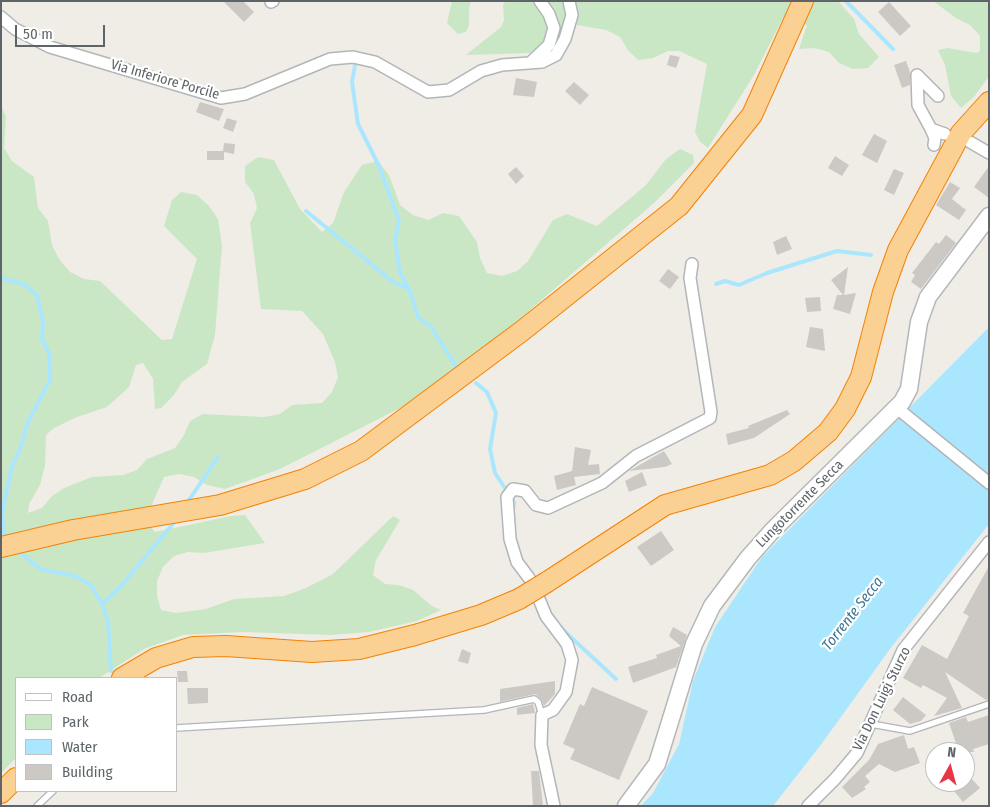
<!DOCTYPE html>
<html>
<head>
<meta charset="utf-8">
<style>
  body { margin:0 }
  #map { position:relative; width:990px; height:807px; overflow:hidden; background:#f0ede7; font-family:"Fira Sans Condensed",sans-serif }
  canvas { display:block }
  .frame { position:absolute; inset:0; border:2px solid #5e6467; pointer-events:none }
  .legend { position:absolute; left:15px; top:677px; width:162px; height:115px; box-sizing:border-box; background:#fff; border:1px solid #bfc1c2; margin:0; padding:6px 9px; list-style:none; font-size:15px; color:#5e6467 }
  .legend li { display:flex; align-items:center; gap:10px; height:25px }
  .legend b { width:25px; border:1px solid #bfc1c2 }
  .north { position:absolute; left:925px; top:742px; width:50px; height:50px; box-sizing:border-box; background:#fff; border:1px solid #bfc1c2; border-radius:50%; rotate:7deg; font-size:14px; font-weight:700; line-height:20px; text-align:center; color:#5e6467 }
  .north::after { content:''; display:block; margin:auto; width:18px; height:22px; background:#e73746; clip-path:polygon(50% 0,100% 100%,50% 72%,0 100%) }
  .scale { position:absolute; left:15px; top:25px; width:90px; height:22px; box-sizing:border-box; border:2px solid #5e6467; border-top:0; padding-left:6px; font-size:15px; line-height:18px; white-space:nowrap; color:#5e6467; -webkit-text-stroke:4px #fff; paint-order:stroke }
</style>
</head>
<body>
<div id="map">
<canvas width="990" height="807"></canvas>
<div class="frame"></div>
<ul class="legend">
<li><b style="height:6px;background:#fff"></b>Road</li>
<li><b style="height:14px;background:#cae7c5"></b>Park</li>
<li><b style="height:14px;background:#aae7fe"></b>Water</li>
<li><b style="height:14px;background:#ccc8c4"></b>Building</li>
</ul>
<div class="north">N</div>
<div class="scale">50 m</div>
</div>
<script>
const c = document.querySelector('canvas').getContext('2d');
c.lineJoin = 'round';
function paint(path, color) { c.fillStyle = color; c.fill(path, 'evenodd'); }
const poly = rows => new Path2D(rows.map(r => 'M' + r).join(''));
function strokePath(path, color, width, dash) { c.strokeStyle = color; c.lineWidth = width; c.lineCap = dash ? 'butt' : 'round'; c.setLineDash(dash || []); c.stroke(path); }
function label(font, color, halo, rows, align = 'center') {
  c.font = font + ' "Fira Sans Condensed",sans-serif'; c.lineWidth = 4.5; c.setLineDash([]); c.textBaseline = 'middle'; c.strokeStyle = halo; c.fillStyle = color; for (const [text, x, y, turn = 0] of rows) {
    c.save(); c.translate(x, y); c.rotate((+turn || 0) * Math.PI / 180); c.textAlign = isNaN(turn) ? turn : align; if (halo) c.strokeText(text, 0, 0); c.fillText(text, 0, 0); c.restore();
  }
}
paint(poly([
  [452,1,471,1,469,10,469,25,466,32,458,34,447,23],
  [505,1,565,1,568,15,564,37,549,38,533,53,466,55,501,27,504,20,503,5],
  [576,1,838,1,854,19,859,34,879,57,868,68,853,69,839,63,829,52,814,48,799,49,807,25,783,18,754,75,708,148,700,142,695,132,707,64,679,51,668,51,653,58,638,60,628,50,620,37,606,30,577,25],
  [933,1,989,1,989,76,974,97,961,108,951,96,945,65,938,50,947,48,977,53,980,51,980,36,970,25,956,18],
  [1,105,6,117,4,148,12,161,34,177,38,208,48,221,52,245,59,259,70,272,84,279,100,281,162,340,172,339,197,259,164,226,172,200,181,192,197,195,209,206,218,219,222,246,215,335,207,364,182,382,174,395,161,408,155,409,153,379,143,363,136,365,129,387,107,407,77,417,54,428,46,435,45,466,40,485,29,504,28,513,42,508,52,496,64,488,92,477,123,475,137,470,147,459,175,448,184,435,190,421,203,414,264,417,280,414,292,405,322,403,332,392,338,377,335,362,323,334,302,311,261,309,250,223,257,208,254,194,245,182,245,166,258,157,274,160,300,209,322,232,333,223,344,192,362,165,378,161,389,175,400,205,413,215,428,220,443,213,459,216,477,242,480,258,487,273,502,276,517,271,528,261,553,220,567,214,597,226,646,185,666,159,680,149,693,155,694,163,654,203,515,323,412,402,280,469,225,489,207,485,194,477,179,474,164,477,145,520,155,532,231,516,245,515,265,543,204,553,188,552,174,556,163,567,157,581,157,596,161,610,176,613,206,609,234,599,284,596,306,588,333,574,393,516,400,520,376,560,373,575,385,584,399,585,413,590,432,606,441,610,417,621,369,632,331,635,243,632,183,635,144,649,99,678,16,678,16,758,1,773]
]), '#cae7c5');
paint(poly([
  [989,327,989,524,890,649,820,746,773,806,641,806,653,793,679,744,693,681,715,627,762,557]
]), '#aae7fe');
strokePath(poly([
  [846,1,893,49],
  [356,60,352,82,358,124,379,166,399,221,395,240,400,273,409,289,418,317,431,327,456,366],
  [306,211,393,282,407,288],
  [1,278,24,284,37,295,43,322,42,339,49,353,50,380,28,422,20,449,12,466,2,513,4,532,7,539],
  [716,284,725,281,739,285,767,273,837,251,871,255],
  [476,383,487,392,496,413,490,449,495,473,514,502,513,509],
  [187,503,218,457],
  [17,550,40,569,75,576,91,585,102,604,108,621,111,671],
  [102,604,121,586,177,519],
  [561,628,616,679]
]), '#aae7fe', 4);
paint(poly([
  [223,1,243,1,254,12,244,22],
  [889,2,911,26,900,36,878,12],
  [670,55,680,57,676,68,667,65],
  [906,61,910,72,910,85,902,88,894,65],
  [516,78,537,82,534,97,513,95],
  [574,82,589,95,580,105,565,91],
  [200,102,224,109,219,121,196,112],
  [227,118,237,121,233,132,223,128],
  [874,134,887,141,877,163,862,155],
  [224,143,235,144,234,154,224,152,224,160,207,160,207,151,223,151],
  [835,156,849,165,842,176,828,168],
  [989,166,989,198,974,187],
  [516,167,524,176,516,184,508,174],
  [894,169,904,173,894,195,884,190],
  [950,182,960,188,952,199,966,210,959,220,936,205],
  [946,235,956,243,921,289,911,282,915,275,912,273,936,242,939,244],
  [786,236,792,249,777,255,773,242],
  [848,267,844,295,856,293,850,314,833,309,837,295,843,295,831,280],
  [668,269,679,277,670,289,659,281],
  [820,297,821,311,807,312,805,298],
  [810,327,823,329,825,351,806,347],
  [787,410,790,414,754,438,728,445,726,434,749,428,748,426],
  [575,447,591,450,588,465,599,464,600,474,574,477,576,485,557,490,554,476,572,471],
  [664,451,672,464,665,467,629,471],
  [642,472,647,485,629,492,625,481],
  [661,531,674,550,651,566,637,547],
  [989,566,989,699,986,700,945,672,962,708,934,716,947,698,923,685,921,688,903,678,922,645,947,659,969,616,963,613],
  [673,627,687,635,676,667,633,683,628,667,657,658,656,655,681,646,669,636],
  [462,649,471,653,468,664,458,661],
  [177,671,187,671,188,682,178,682],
  [555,681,555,694,544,706,541,699,535,694,500,702,500,689],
  [592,687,648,711,619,780,570,759,575,749,563,744,580,704,584,706],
  [187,688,208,688,208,703,188,704],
  [903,697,926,715,921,721,910,724,893,710],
  [533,704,535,713,517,715,517,708],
  [989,715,989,744,973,749,974,752,959,752,949,723,966,717,968,722],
  [904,735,908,749,914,747,920,763,895,772,879,764,865,776,870,782,864,787,866,789,852,798,842,787,869,760,878,744],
  [531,771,539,771,543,806,533,806],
  [971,778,980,788,963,802,954,791,952,782,965,782]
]), '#ccc8c4');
const lane = poly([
  [871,724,910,731,989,704],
  [176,728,484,710,534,699,538,702,542,715],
  [37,806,53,791]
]);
const street = poly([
  [271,2,273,1],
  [1,17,15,29,50,47,221,98,245,94,330,59,353,57,375,62,428,92,449,90,481,71,502,65,542,62,556,55,565,39,572,15,569,1],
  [530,63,549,45,554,28,549,14,540,1],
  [917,75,918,105,931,129,945,134],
  [917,75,938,96],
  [931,129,935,138,934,145],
  [970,142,989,153],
  [897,408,989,483],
  [529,578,517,562,510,539,507,497,513,489,525,491,536,505,548,508,602,483,636,456,710,418,711,412,690,278,692,264],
  [539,599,546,616,567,644,572,660,566,692,553,710,542,715,541,745,554,806],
  [808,806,835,779,857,753,903,650,989,542]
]);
const secondary = poly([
  [626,806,657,764,694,644,712,606,748,558,772,531,902,402,909,389,919,322,928,297,989,216]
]);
const highway = poly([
  [1,547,73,530,220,505,305,479,361,451,522,331,679,206,752,115,803,1],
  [547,582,665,505,770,475,794,461,828,432,845,409,861,377,883,292,898,250,961,133,989,102],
  [122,678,156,658,193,647,226,646,312,652,359,649,415,635,481,615,519,599],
  [1,793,16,778]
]);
strokePath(lane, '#b2b6b9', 8);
strokePath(street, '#b2b6b9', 14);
strokePath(secondary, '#b3b8bb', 19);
strokePath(highway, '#f48204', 22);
strokePath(lane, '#fff', 5.5);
strokePath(street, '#fff', 11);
strokePath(secondary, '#fff', 16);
strokePath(highway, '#fbd093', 20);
const highwayBridge = poly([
  [519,599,547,582]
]);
strokePath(highwayBridge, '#f48204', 22, []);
strokePath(highwayBridge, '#fbd093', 20);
label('14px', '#5e6467', '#fff', [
  ["Via Inferiore Porcile",165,80,16],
  ["Lungotorrente Secca",800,504,-45],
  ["Via Don Luigi Sturzo",882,699,-64]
]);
label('italic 15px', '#3c7796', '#fff', [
  ["Torrente Secca",853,614,-52]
]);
</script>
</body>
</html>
